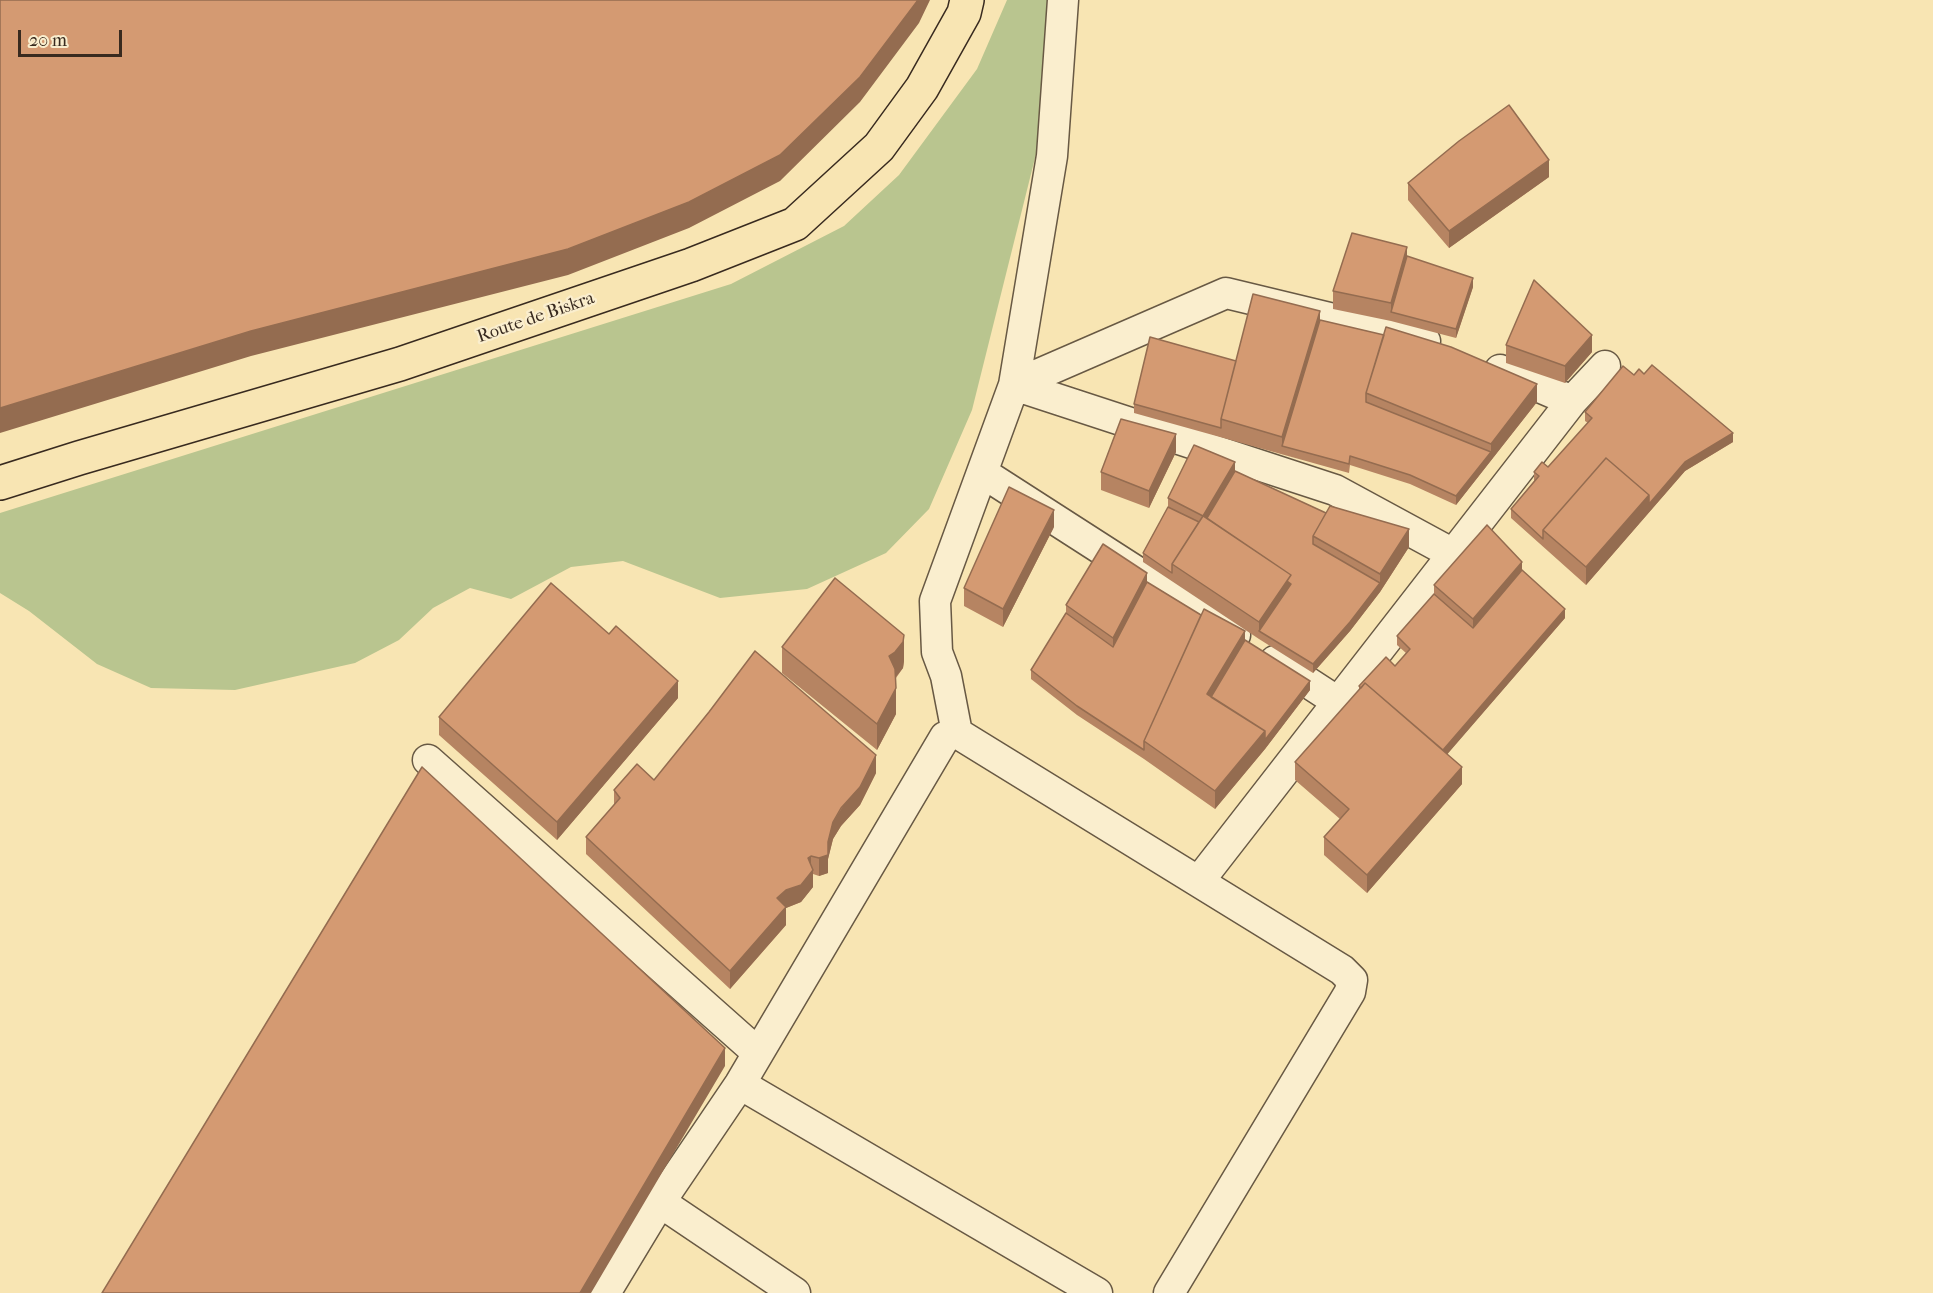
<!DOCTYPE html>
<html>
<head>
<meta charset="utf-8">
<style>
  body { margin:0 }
  #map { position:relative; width:1933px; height:1293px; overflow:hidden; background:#f8e5b3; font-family:"IM FELL French Canon",serif }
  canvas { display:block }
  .scale { position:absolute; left:18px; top:30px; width:104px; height:27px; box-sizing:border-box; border:3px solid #382a1f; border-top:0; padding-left:8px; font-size:18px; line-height:21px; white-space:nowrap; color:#382a1f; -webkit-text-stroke:4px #faeece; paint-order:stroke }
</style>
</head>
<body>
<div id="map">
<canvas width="1933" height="1293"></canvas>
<div class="scale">20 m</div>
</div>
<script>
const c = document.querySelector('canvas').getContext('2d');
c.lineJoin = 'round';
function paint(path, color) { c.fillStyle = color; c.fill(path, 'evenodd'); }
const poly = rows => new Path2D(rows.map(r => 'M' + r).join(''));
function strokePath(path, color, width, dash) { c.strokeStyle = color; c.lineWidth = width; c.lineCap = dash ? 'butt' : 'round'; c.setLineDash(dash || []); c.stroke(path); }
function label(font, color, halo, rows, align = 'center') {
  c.font = font + ' "IM FELL French Canon",serif'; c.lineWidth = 4.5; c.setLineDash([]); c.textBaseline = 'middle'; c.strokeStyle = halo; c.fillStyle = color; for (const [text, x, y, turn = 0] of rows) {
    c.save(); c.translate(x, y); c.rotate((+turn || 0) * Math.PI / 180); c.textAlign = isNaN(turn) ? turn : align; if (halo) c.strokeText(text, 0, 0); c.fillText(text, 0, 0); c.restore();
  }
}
paint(poly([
  [1007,0,1051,0,1043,126,972,410,929,509,886,553,807,589,720,598,623,561,571,567,511,599,470,588,433,608,399,640,355,663,235,690,151,688,97,664,29,611,0,593,0,513,731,284,844,226,899,175,977,69]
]), '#b9c58f');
const minor = poly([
  [1500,370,1572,401],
  [1014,385,1226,293,1425,341],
  [1014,385,1335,490,1453,554],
  [983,473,1235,635],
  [1275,661,1338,702],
  [957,733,946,676,937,652,935,601,1014,385,1052,156,1063,0],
  [428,760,758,1053],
  [1199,881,1572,401,1605,366],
  [740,1084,1097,1293],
  [660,1202,795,1293],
  [605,1293,660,1202,740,1084,945,737,957,733,1342,970,1352,980,1350,992,1169,1293]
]);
const primary = poly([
  [0,483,79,458,400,364,691,265,795,224,879,147,922,88,964,13,967,0]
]);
strokePath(minor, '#685944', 33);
strokePath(primary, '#382a1f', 36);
strokePath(minor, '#faeece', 30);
strokePath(primary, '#f8e5b3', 33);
paint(poly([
  [1549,177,1449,248,1408,200,1408,183],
  [1407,256,1473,287,1456,338,1391,321,1333,309,1333,291],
  [1320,320,1537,402,1456,505,1410,484,1350,465,1349,473,1134,413,1134,404,1236,361],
  [1506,345,1592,352,1565,383,1506,363],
  [1634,375,1733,442,1685,471,1586,585,1511,518,1511,509,1534,481,1534,472,1548,467,1588,423,1585,421,1585,412],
  [1176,452,1149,508,1101,490,1101,472],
  [1235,471,1326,513,1409,547,1380,592,1350,631,1313,673,1259,639,1143,562,1143,553,1168,507,1168,498],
  [1054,527,1003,627,964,606,964,588],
  [1522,570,1565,618,1447,754,1462,784,1367,893,1324,855,1324,837,1340,819,1295,780,1295,762,1359,690,1359,686,1395,666,1406,653,1397,645,1397,636,1434,594,1434,585],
  [1147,582,1201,615,1245,640,1310,690,1265,749,1215,809,1144,759,1077,715,1031,679,1031,670,1066,613,1066,605],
  [609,634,678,698,557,840,439,735,439,717],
  [782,647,904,661,903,668,896,678,896,714,877,750,782,673],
  [876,773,860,805,841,826,833,839,828,859,828,873,819,876,813,874,813,887,801,902,786,908,786,925,730,989,586,854,586,837,614,805,614,790,654,780]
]), '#b68462');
paint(poly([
  [918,0,930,0,919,23,860,102,780,181,689,228,568,275,251,356,0,433,0,408,251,331],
  [1549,160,1549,177,1449,248,1449,231],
  [1407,247,1407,265,1391,312,1391,303],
  [1473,278,1473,287,1456,338,1456,329],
  [1320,311,1320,328,1282,446,1282,437],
  [1592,335,1592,352,1565,383,1565,366],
  [1537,384,1537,402,1456,505,1456,496,1491,452,1491,444],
  [1733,433,1733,442,1685,471,1586,585,1586,567,1649,495,1685,462],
  [1176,434,1176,452,1149,508,1149,491],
  [1235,462,1235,480,1207,527,1203,516],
  [1054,510,1054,527,1003,627,1003,609],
  [1409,529,1409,547,1380,592,1380,574],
  [1522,562,1522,579,1473,637,1473,619],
  [1147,573,1147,591,1113,656,1113,638],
  [1291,575,1291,593,1259,631,1259,622],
  [1380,583,1380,592,1350,631,1313,673,1313,664],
  [1565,609,1565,618,1438,765,1438,756],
  [1245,631,1245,649,1211,705,1207,694],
  [904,635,904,661,903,668,895,678,889,656],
  [678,681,678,698,557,840,557,822],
  [1310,681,1310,690,1265,749,1215,809,1215,791,1265,731],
  [896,688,896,714,877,750,877,724],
  [876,755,876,773,860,805,841,826,833,839,828,859,828,873,819,876,819,858,828,842,833,822],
  [1462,767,1462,784,1367,893,1367,875],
  [811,856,811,872,813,870,813,887,801,902,786,908,786,925,730,989,730,971,777,898,808,858],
  [725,1048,725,1066,591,1293,580,1293]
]), '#946c50');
const building = poly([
  [0,0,918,0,860,77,780,155,689,202,568,249,251,331,0,408,0,0],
  [1509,105,1549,160,1449,231,1408,183,1459,141,1509,105],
  [1352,233,1407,247,1391,303,1333,291,1352,233],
  [1407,256,1473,278,1456,329,1391,312,1407,256],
  [1534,280,1592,335,1565,366,1506,345,1534,280],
  [1253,294,1320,311,1282,437,1221,419,1253,294],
  [1320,320,1384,335,1366,393,1366,402,1491,452,1456,496,1410,475,1350,456,1349,464,1282,446,1320,320],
  [1386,327,1451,347,1537,384,1491,444,1366,393,1386,327],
  [1150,337,1236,361,1221,419,1221,428,1134,404,1150,337],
  [1652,365,1733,433,1685,462,1649,504,1649,495,1606,458,1543,530,1543,539,1511,509,1539,476,1534,472,1542,462,1548,467,1592,418,1585,412,1623,366,1634,375,1639,369,1644,374,1652,365],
  [1121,419,1176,434,1149,491,1101,472,1121,419],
  [1194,445,1235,462,1203,516,1168,498,1194,445],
  [1606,458,1649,495,1586,567,1543,530,1606,458],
  [1235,471,1326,513,1313,536,1313,544,1380,583,1350,622,1313,664,1259,631,1291,584,1287,581,1291,575,1207,518,1235,471],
  [1009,487,1054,510,1003,609,964,588,1009,487],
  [1330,506,1409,529,1380,574,1313,536,1330,506],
  [1168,507,1199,522,1172,564,1172,573,1143,553,1168,507],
  [1203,516,1291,575,1259,622,1172,564,1203,516],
  [1487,525,1522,562,1473,619,1434,585,1487,525],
  [1103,544,1147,573,1113,638,1066,605,1103,544],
  [1522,570,1565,609,1443,750,1365,683,1361,688,1359,686,1386,657,1395,666,1410,649,1397,636,1434,594,1473,628,1522,570],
  [835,578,904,635,903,642,895,652,889,656,895,669,896,688,877,724,782,647,835,578],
  [1147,582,1201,615,1144,741,1144,750,1077,706,1031,670,1066,613,1113,647,1147,582],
  [551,583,609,634,616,626,678,681,557,822,439,717,551,583],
  [1204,609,1245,631,1207,694,1265,731,1215,791,1144,741,1204,609],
  [1245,640,1310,681,1265,740,1265,731,1211,697,1245,640],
  [755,651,876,755,860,787,841,808,833,822,828,842,828,855,819,858,811,856,808,858,813,870,801,885,786,890,777,898,786,907,730,971,586,837,620,798,614,790,637,764,654,780,709,712,755,651],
  [1365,683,1462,767,1367,875,1324,837,1349,809,1295,762,1365,683],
  [422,767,725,1048,580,1293,102,1293,422,767]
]);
paint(building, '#d49a72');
strokePath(building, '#946c50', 1.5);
label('18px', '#382a1f', '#faeece', [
  ["Route de Biskra",536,318,-19]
]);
</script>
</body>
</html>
